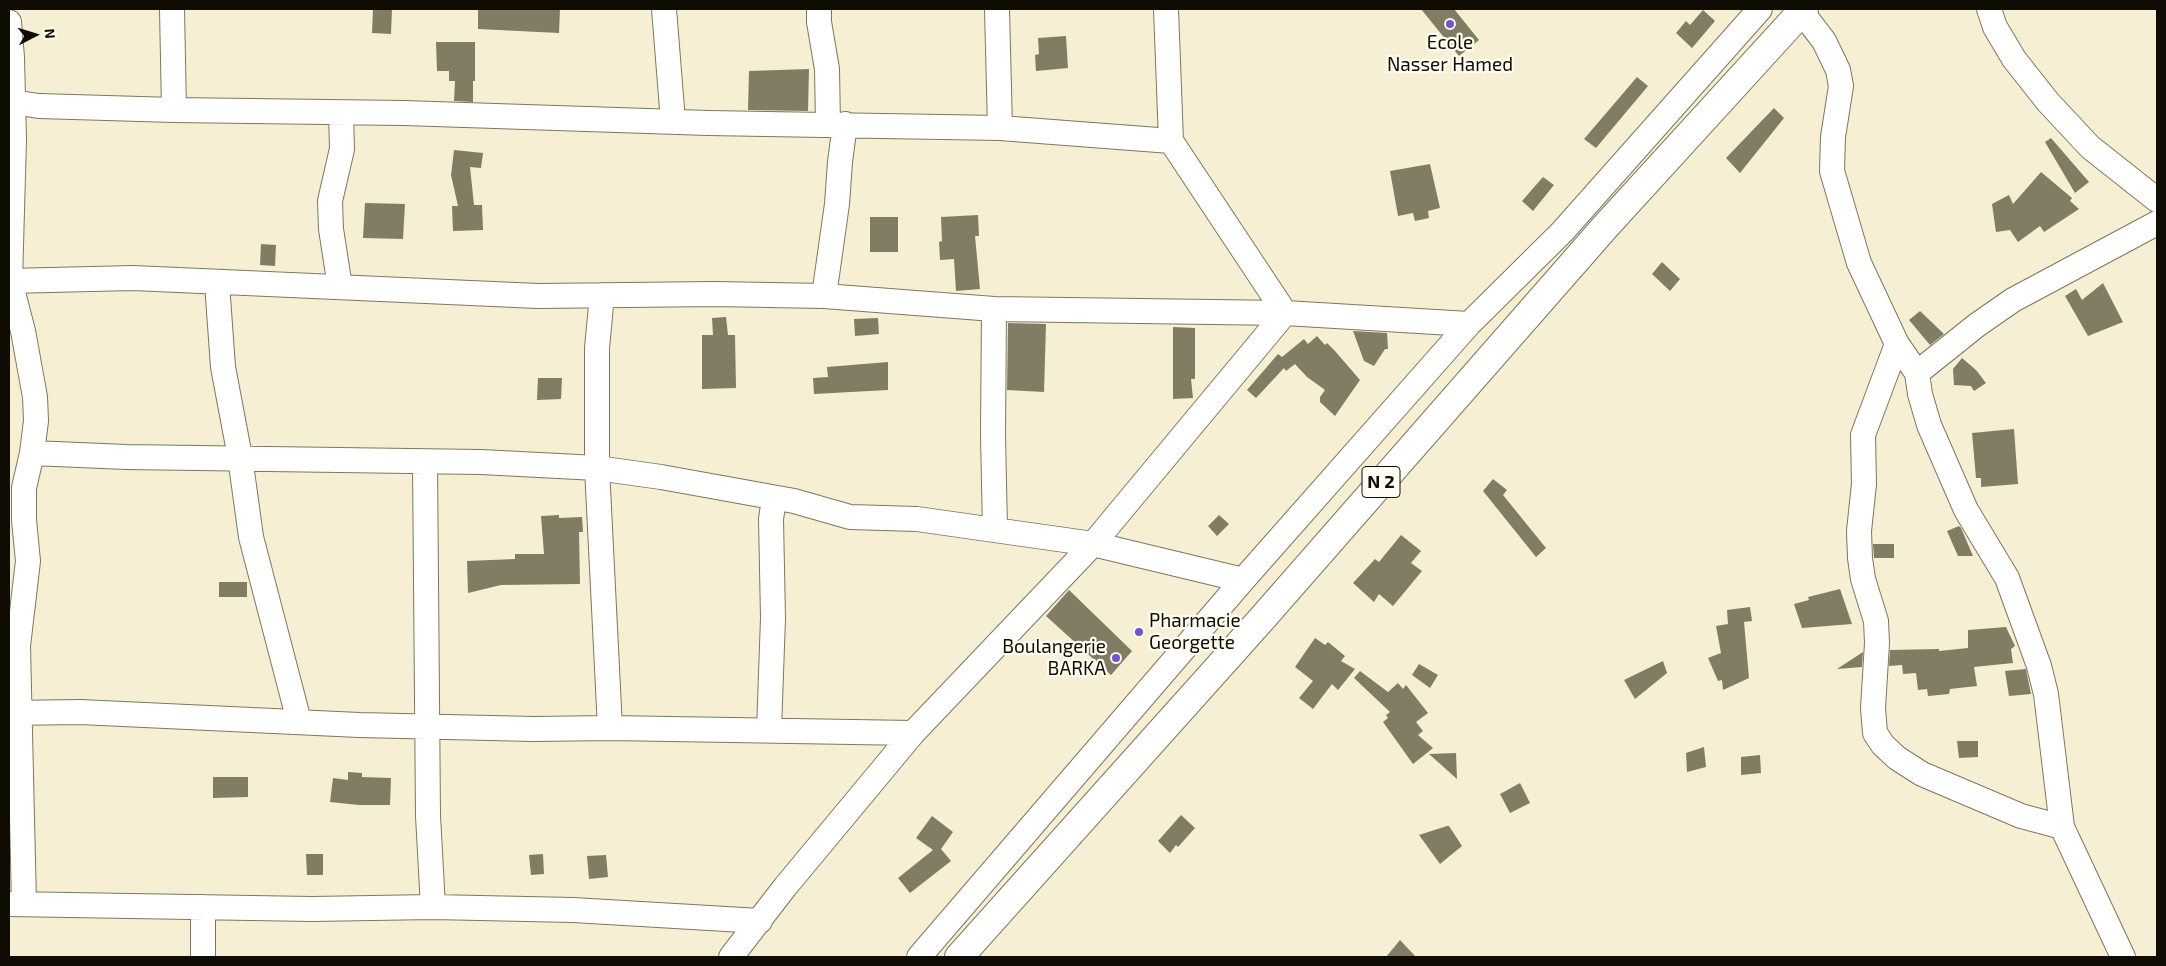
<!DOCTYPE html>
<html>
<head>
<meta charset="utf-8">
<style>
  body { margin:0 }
  #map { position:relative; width:2166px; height:966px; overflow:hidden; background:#f6efd4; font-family:"Exo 2",sans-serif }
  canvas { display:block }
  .frame { position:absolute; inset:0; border:10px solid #0f0c04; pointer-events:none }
  .north { position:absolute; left:10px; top:10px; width:50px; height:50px; -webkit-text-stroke:4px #fffcf1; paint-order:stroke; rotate:85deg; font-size:14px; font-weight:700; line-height:20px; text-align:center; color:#0f0c04 }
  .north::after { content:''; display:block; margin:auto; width:18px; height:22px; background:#0f0c04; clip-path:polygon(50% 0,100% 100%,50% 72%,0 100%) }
</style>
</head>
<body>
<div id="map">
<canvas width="2166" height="966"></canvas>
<div class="frame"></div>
<div class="north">N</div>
</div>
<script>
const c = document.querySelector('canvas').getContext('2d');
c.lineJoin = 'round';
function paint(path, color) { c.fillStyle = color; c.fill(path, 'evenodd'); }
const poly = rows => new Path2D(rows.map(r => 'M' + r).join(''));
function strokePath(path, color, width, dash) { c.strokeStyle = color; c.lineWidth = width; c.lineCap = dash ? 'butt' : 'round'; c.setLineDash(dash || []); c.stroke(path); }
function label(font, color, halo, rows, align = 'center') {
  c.font = font + ' "Exo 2",sans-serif'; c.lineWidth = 4.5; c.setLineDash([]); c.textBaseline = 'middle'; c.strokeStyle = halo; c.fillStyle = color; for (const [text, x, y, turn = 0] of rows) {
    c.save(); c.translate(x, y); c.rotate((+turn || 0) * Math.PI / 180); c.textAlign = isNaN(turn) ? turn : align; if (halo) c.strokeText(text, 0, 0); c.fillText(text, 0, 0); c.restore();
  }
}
paint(poly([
  [373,9,392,9,391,34,372,33],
  [478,9,560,9,559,33,478,29],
  [1421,9,1454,9,1479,40,1459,56],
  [1703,10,1715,21,1692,48,1676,33,1686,21,1690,25],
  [1066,36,1068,68,1036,71,1035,55,1039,54,1038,38],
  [436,42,475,42,475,81,473,81,473,102,454,101,455,81,449,81,449,71,437,71],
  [809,69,808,111,748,110,749,71],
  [1637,77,1648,86,1596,148,1584,139],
  [1774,108,1784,118,1740,173,1726,158],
  [2051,138,2089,182,2075,193,2045,142],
  [454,150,483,153,481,168,470,167,474,205,482,205,483,230,453,231,452,206,458,206,451,175],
  [1430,164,1440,208,1428,211,1429,218,1415,221,1413,213,1398,216,1390,171],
  [2041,172,2072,198,2070,201,2079,209,2044,232,2040,226,2018,242,2010,230,1996,232,1992,204,2009,195,2013,204],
  [1543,177,1554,185,1533,211,1522,201],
  [365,203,405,204,403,239,363,238],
  [978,215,979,236,975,236,980,289,956,291,954,259,940,260,939,242,942,241,941,217],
  [870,217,898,217,898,252,870,252],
  [261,244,276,245,275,266,260,265],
  [1662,262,1680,279,1670,291,1652,274],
  [2103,283,2123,322,2088,336,2065,296,2076,289,2082,300],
  [1920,311,1944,334,1930,345,1909,320],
  [726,317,728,335,735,335,736,388,702,389,702,335,713,335,712,318],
  [878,318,879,334,855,336,854,319],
  [1008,323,1046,324,1044,392,1007,390],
  [1173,327,1195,328,1195,379,1191,379,1193,398,1173,399],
  [1353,331,1387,333,1388,349,1385,349,1374,366,1364,361],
  [1317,336,1325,345,1327,343,1335,351,1360,380,1335,416,1320,402,1320,397,1325,390,1307,377,1295,364,1286,371,1284,368,1256,398,1247,390,1278,354,1282,357,1304,339,1308,344],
  [1962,358,1976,370,1986,383,1974,391,1971,386,1954,385,1953,369],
  [888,362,888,390,814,394,813,378,828,377,827,367],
  [538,378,562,378,561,399,537,400],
  [2014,429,2018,484,1981,487,1981,478,1976,478,1972,433],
  [1493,479,1507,490,1503,495,1546,548,1536,557,1483,491],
  [559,515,559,518,582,517,583,532,579,532,580,584,501,585,468,593,467,561,515,559,515,554,544,554,541,516],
  [1219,515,1229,524,1217,536,1208,526],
  [1959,526,1961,528,1973,556,1958,556,1947,531],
  [1401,535,1421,551,1411,563,1422,571,1393,606,1379,594,1374,602,1353,583,1375,559,1379,562],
  [1873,544,1894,544,1894,558,1874,558],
  [219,582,247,582,247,597,219,597],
  [1840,589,1852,624,1802,628,1794,604,1809,600,1808,597],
  [1069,590,1132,651,1111,675,1046,616],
  [1750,607,1752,621,1744,622,1749,678,1723,690,1722,680,1718,681,1708,658,1721,653,1716,626,1728,624,1727,610],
  [2006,627,2015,646,2011,649,2013,663,1974,667,1977,686,1950,689,1949,694,1928,696,1927,689,1918,690,1916,673,1903,674,1902,665,1889,666,1890,650,1939,649,1939,651,1968,648,1968,630],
  [1315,638,1325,645,1328,642,1345,656,1341,661,1355,669,1338,690,1332,684,1313,709,1299,698,1313,681,1295,667],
  [1863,652,1862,667,1837,669],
  [1663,661,1667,673,1635,699,1624,680],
  [1419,664,1438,675,1430,688,1412,675],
  [2026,669,2031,694,2009,696,2005,671],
  [1360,671,1388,692,1398,683,1403,689,1406,685,1428,713,1416,722,1423,731,1418,735,1433,748,1413,764,1383,722,1388,718,1386,715,1390,712,1354,678],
  [1957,741,1978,741,1978,757,1959,758],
  [1704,747,1706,767,1687,772,1686,753],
  [1456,753,1457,779,1429,754],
  [1760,755,1761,773,1741,775,1741,757],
  [348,772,362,773,362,777,391,778,390,805,359,805,330,802,333,778,348,780],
  [213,777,248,777,248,797,213,798],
  [1520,783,1530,803,1510,813,1500,794],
  [1181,815,1195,828,1178,847,1176,845,1170,853,1158,841],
  [932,816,953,832,941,849,951,861,910,893,898,878,933,850,916,838],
  [1447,826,1449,826,1462,846,1440,864,1419,835],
  [306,854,323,854,323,875,307,875],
  [543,854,544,874,531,875,529,855],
  [606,855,608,877,589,879,587,856],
  [1400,940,1416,957,1386,957]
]), '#837c64');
const minor = poly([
  [172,9,174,110],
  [664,9,673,121],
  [819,9,819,22,827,69,828,124],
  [997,9,1000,128],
  [1166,9,1171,141],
  [1989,9,1995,27,2014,59,2048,102,2090,147,2157,200],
  [1801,11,1824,41,1838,70,1841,86,1833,137,1832,171,1859,263,1897,344,1917,373,1920,394,1929,425,1966,510,2007,578,2039,666,2046,694,2062,827],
  [9,22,12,57,14,140,10,281,23,331,35,397,36,421,32,453,24,488,24,520,28,561,18,646,24,904],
  [12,102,39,106,174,110,404,113,708,123,1000,128,1171,141,1285,313],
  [9,281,133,278,538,296,715,294,824,296,994,309,1285,313,1469,324],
  [217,283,223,367,240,457,251,537,299,721],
  [340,287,331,229,330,201,342,149,341,113],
  [602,295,597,348,597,468,610,728],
  [824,296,837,204,840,162,845,124],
  [994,309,993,435,995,530],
  [1897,344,1863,435,1864,484,1859,531,1860,558,1863,579,1876,621,1877,643,1873,708,1875,733,1883,745,1897,758,1922,774,2021,816,2062,827,2123,957],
  [1917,373,1977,325,2013,300,2157,223],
  [32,453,126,457,481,462,597,468,661,477,794,501,850,517,917,519,1093,544,1243,580],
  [9,713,80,712,359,725,534,729,610,728,913,733],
  [769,730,773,618,771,519,774,499],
  [9,904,312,909,433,907,428,816,425,462],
  [433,907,573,910,760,921],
  [203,957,203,907],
  [731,957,785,887,913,733,1093,544,1285,313],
  [919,957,1243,580,1469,324,1562,232,1760,9]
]);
const major = poly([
  [959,957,1260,621,1605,227,1804,9]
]);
strokePath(minor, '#7d775f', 26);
strokePath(major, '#7d775f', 30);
strokePath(minor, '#fff', 24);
strokePath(major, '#fff', 28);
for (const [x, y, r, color] of [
  [1450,24,5,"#7752cc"],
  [1139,632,5,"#7752cc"],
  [1116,658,5,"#7752cc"]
]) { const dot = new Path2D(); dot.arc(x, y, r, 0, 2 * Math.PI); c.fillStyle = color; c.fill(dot); strokePath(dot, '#fffcf1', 2); }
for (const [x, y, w] of [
  [1381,482,38]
]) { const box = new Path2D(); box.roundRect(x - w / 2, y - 15.5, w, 31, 4); c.fillStyle = '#fffcf1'; c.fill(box); strokePath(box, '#0f0c04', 1); }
label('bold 18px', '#0f0c04', null, [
  ["N 2",1381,482]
]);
label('19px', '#0f0c04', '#fffcf1', [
  ["Ecole",1450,43],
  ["Nasser Hamed",1450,65],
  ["Pharmacie",1149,621,"left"],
  ["Georgette",1149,643,"left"],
  ["Boulangerie",1106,647,"right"],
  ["BARKA",1106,669,"right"]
]);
</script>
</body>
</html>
